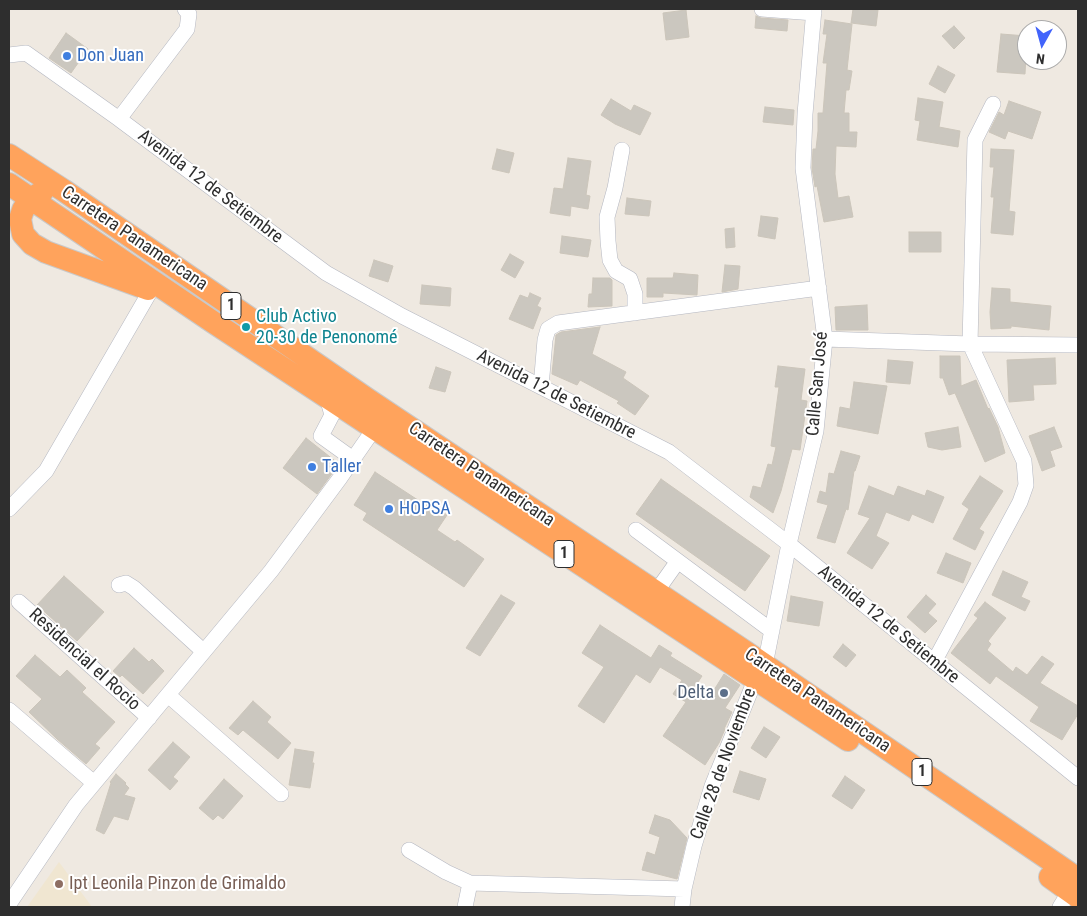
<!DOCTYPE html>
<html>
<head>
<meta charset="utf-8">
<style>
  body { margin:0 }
  #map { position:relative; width:1087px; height:916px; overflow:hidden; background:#efe9e1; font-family:"Roboto Condensed",sans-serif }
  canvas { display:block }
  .frame { position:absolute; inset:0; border:10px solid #2e2e2e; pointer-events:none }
  .north { position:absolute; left:1017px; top:20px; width:50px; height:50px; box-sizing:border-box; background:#fff; border:1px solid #ababab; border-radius:50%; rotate:187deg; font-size:14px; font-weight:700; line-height:20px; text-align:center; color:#2e2e2e }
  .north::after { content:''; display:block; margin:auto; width:18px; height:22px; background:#4264fb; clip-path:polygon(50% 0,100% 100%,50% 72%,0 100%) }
</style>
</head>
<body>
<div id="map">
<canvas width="1087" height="916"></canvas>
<div class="frame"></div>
<div class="north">N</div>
</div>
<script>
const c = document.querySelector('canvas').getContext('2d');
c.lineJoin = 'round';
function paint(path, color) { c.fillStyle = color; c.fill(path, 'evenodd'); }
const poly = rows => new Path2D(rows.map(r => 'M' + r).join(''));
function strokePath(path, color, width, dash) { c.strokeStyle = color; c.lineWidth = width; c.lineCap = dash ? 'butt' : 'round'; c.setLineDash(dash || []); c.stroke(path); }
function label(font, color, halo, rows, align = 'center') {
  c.font = font + ' "Roboto Condensed",sans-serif'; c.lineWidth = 4; c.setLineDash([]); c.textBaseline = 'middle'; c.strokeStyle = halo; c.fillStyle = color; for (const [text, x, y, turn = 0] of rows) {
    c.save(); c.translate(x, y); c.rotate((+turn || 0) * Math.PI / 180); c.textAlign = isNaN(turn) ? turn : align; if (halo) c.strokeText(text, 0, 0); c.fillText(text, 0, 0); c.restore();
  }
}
paint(poly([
  [59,862,92,907,27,907]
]), '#f0e6d1');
const building = poly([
  [853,9,878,10,876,26,851,23,853,9],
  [686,10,689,37,666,40,663,13,686,10],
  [756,16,761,18,788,20,787,31,755,28,756,16],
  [825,20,852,24,847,70,852,71,849,90,846,90,844,113,849,113,849,132,857,132,856,147,836,146,835,174,838,198,849,196,853,217,824,222,817,186,815,187,812,168,813,149,816,149,818,131,818,113,823,113,827,63,823,63,827,34,823,34,825,20],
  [954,26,965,38,954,49,942,36,954,26],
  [66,33,88,49,71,73,49,58,66,33],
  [1001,34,1027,36,1025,74,997,72,1001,34],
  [938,66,955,75,945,93,929,84,938,66],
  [918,98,943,102,939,127,960,131,958,147,917,140,920,121,915,120,918,98],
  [611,99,631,111,634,105,651,113,640,135,615,124,601,115,611,99],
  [1009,101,1041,112,1032,139,1008,131,1005,139,989,132,999,112,1004,115,1009,101],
  [765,107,794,110,793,125,763,122,765,107],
  [497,149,514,153,509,173,492,169,497,149],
  [991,149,1014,150,1009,211,1015,212,1013,235,991,233,994,197,991,197,994,167,990,167,991,149],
  [568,158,591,161,586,195,590,196,588,209,571,206,570,216,550,213,554,188,563,189,568,158],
  [627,198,651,201,649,216,625,214,627,198],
  [761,216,778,218,775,239,758,236,761,216],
  [734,228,735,247,726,248,725,229,734,228],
  [909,232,941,232,941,252,909,252,909,232],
  [562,236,591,240,588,257,560,253,562,236],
  [510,254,524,262,515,278,501,270,510,254],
  [374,260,393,266,388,282,369,276,374,260],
  [725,265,740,266,738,289,722,292,725,265],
  [674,273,698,275,697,295,663,293,663,297,647,297,647,278,673,278,674,273],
  [593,278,610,278,612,280,612,306,588,307,589,294,592,294,593,278],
  [422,285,451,288,450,306,420,304,422,285],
  [992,288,1010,289,1010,302,1051,306,1049,330,1011,326,1011,328,991,329,990,312,992,288],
  [530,293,541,298,537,306,541,308,533,329,509,319,520,295,528,298,530,293],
  [867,305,868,330,836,330,835,307,867,305],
  [600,327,592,354,626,372,623,378,649,396,635,415,617,403,619,401,580,380,577,385,552,374,556,335,561,332,600,327],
  [940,356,960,356,961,386,976,380,988,409,989,408,998,427,1005,453,985,462,955,393,949,395,943,378,940,378,940,356],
  [1055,358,1056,384,1033,385,1034,400,1009,402,1007,360,1055,358],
  [888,360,913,362,910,384,886,382,888,360],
  [778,366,805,369,801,400,807,401,800,450,792,449,781,491,773,513,750,497,753,486,761,488,768,464,772,465,776,447,771,446,779,387,775,387,778,366],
  [436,367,451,372,445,392,429,388,436,367],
  [854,382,887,386,878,434,837,426,840,407,850,409,854,382],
  [958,427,961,447,942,450,928,447,925,433,958,427],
  [1054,427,1062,447,1050,451,1055,466,1042,471,1029,436,1054,427],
  [306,438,339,464,317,494,283,468,306,438],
  [841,451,860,456,855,471,854,471,848,510,846,509,835,543,817,538,828,505,817,502,820,491,826,493,829,473,834,474,841,451],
  [375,472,424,504,426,501,447,515,437,530,455,542,457,540,484,559,464,587,363,520,367,513,354,505,375,472],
  [980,476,1003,491,979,529,984,532,975,550,953,539,969,509,962,504,980,476],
  [661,479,770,556,745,591,636,514,661,479],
  [869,486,894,496,898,486,925,496,927,490,944,497,933,523,912,514,909,521,886,512,876,536,889,543,872,569,847,553,870,518,858,514,869,486],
  [946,553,971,563,963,583,937,573,946,553],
  [1003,571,1028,582,1021,597,1030,601,1025,611,992,595,1003,571],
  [64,576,104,612,77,641,37,605,64,576],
  [501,595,515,603,480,656,466,648,501,595],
  [926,595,936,604,928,613,937,621,925,633,907,617,926,595],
  [791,596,823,602,819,626,787,621,791,596],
  [985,602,1006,618,988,641,991,644,987,650,1013,672,1016,667,1027,675,1042,656,1054,664,1040,683,1078,706,1078,714,1062,740,1030,721,1039,707,996,676,990,684,951,653,978,618,974,615,985,602],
  [600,625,651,658,659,645,672,653,670,656,702,676,694,688,709,698,724,674,740,685,725,708,732,712,724,729,725,729,719,743,705,765,663,736,686,702,673,694,682,680,660,667,650,683,636,674,604,723,578,706,604,667,582,653,600,625],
  [843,644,856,655,846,667,833,657,843,644],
  [134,648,149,662,152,659,164,671,143,694,122,675,120,677,113,671,134,648],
  [35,655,60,677,67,670,86,688,82,692,115,722,95,744,100,748,86,764,57,739,29,712,42,699,16,676,35,655],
  [253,701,271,717,267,722,291,743,278,759,243,730,238,735,229,728,253,701],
  [764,727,780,737,766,758,751,748,764,727],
  [173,742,190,757,173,777,178,781,170,790,148,770,173,742],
  [295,749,314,752,312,763,314,763,310,788,289,785,295,749],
  [740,771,766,779,759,800,733,792,740,771],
  [116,774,126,783,125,784,129,788,124,795,135,798,128,820,114,816,104,834,96,830,111,783,110,782,116,774],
  [845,776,865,790,852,809,832,796,845,776],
  [224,779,243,796,223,819,218,815,213,820,199,808,224,779],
  [655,815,670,820,687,838,677,879,642,870,647,852,655,855,660,837,649,833,655,815]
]);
paint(building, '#cbc7bf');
strokePath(building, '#cbc5ba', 1);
const minor = poly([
  [762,9,814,13],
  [9,55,26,53,119,119,326,273,402,316,669,452,789,544,1078,778],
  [119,119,187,29,189,14,185,9],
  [622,150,615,188,607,217,608,241,610,260,616,271,630,279,635,294,635,313],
  [825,339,970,344,1078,345],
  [541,387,545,340,548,329,558,323,819,288],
  [327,397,332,415,321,436,353,459],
  [9,509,46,471,151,290],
  [636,530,772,631],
  [119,585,126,583,134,588,203,651],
  [656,592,678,561],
  [19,602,149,718],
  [934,662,1020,502,1026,485,1024,461,970,344,975,140,993,104],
  [765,665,789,544,816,431,825,339,803,168,805,114,814,9],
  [168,695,281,794],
  [9,710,94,783],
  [409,850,446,872,470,883,684,889],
  [9,904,76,805,271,571,340,478,374,429],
  [465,907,470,883],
  [682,907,684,889,694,846,712,786,755,680],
  [1060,907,1070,891]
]);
const highway = poly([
  [9,155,63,190,367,399,747,653,1078,879],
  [9,184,213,322,848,740],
  [42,192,30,199,23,210,20,219,23,234,32,244,46,252,148,289],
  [1050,877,1078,897]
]);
strokePath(minor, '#b4b7c1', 16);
strokePath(highway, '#c9c9c9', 24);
strokePath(minor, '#fff', 15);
strokePath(highway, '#ffa35c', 22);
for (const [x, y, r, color] of [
  [67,56,5,"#3f7fe0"],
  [246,327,5,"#0f9aa8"],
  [312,467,5,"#3f7fe0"],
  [389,509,5,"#3f7fe0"],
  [724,693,5,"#5c6f8a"],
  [59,884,5,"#8d6e63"]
]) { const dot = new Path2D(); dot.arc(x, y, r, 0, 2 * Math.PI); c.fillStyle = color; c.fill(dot); strokePath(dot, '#fff', 2); }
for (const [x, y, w] of [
  [231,306,20],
  [564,554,20],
  [922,772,20]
]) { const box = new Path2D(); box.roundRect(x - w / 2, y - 13.5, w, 27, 4); c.fillStyle = '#fff'; c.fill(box); strokePath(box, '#2e2e2e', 1); }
label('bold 16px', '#2e2e2e', null, [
  ["1",231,306],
  ["1",564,554],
  ["1",922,772]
]);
label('18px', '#366cbe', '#fff', [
  ["Don Juan",77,56],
  ["Taller",322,467],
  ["HOPSA",399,509]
], 'left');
label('18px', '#2e2e2e', '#fff', [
  ["Avenida 12 de Setiembre",210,187,37],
  ["Carretera Panamericana",134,239,34],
  ["Calle San José",818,384,-85],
  ["Avenida 12 de Setiembre",556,395,27],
  ["Carretera Panamericana",481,475,34],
  ["Avenida 12 de Setiembre",888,625,39],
  ["Residencial el Rocio",84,660,42],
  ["Carretera Panamericana",817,701,34],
  ["Calle 28 de Noviembre",724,764,-70]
]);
label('18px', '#0d838f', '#fff', [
  ["Club Activo",256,317],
  ["20-30 de Penonomé",256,338]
], 'left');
label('18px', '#4e5e75', '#fff', [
  ["Delta",714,693]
], 'right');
label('18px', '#785e54', '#fff', [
  ["Ipt Leonila Pinzon de Grimaldo",69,884]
], 'left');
</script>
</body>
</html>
